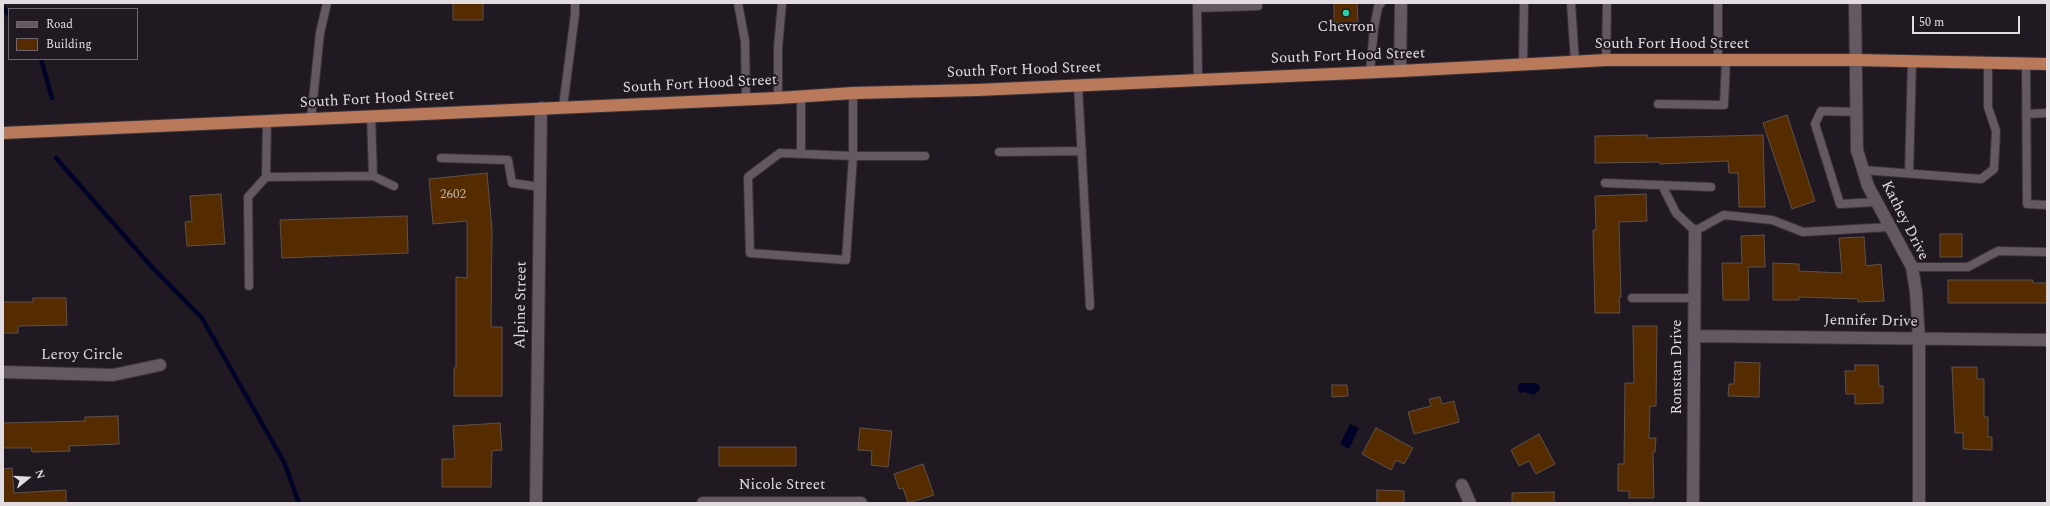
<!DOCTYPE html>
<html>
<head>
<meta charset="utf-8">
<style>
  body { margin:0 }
  #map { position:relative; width:2050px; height:506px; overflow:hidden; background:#211921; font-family:Spectral,serif }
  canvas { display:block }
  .frame { position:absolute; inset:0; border:4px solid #e2dce1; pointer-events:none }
  .legend { position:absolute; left:8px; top:8px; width:130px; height:52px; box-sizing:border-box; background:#211921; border:1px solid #6e676e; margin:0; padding:5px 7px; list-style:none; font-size:12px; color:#e2dce1 }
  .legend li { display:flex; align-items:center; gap:8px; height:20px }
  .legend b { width:20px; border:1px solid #6e676e }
  .north { position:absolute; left:8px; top:458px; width:40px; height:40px; -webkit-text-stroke:3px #211921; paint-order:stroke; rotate:72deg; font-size:11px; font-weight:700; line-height:16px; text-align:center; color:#e2dce1 }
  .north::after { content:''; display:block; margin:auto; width:14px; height:18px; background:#e2dce1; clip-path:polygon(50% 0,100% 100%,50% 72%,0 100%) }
  .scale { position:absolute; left:1912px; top:16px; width:108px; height:18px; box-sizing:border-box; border:2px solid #e2dce1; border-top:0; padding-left:5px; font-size:12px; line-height:14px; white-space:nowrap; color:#e2dce1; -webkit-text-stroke:3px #211921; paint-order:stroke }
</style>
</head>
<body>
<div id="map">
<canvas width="2050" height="506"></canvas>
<div class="frame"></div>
<ul class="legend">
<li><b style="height:5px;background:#645963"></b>Road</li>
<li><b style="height:11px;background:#552b00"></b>Building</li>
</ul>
<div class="north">N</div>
<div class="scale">50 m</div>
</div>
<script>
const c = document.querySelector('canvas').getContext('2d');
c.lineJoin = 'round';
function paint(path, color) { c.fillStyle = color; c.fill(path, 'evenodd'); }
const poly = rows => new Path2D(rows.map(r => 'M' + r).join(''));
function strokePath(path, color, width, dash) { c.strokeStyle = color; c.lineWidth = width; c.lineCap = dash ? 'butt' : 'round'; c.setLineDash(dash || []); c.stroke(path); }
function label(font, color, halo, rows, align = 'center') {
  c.font = font + ' Spectral,serif'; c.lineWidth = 4; c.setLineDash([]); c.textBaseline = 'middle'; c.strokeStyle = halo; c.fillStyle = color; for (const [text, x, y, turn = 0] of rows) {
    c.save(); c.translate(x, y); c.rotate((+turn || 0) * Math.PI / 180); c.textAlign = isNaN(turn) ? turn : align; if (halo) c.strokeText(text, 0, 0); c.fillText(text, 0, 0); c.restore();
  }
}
paint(poly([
  [1520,383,1535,383,1539,385,1540,390,1534,395,1524,392,1519,393,1518,386],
  [1350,424,1359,428,1349,449,1340,444]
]), '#000327');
strokePath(poly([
  [3,8,9,15],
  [41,59,52,98],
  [56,158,151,266,202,318,284,462,299,503]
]), '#000327', 4.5);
const building = poly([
  [453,3,483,3,483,20,453,20,453,3],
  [1334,3,1357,3,1358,22,1334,23,1334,3],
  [1787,115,1815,201,1792,209,1763,123,1787,115],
  [1647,135,1647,138,1763,135,1765,207,1739,207,1738,173,1729,173,1728,161,1660,164,1660,162,1595,163,1595,136,1647,135],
  [487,173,492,230,491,327,502,327,502,396,454,396,454,368,456,368,456,277,467,278,467,221,433,224,429,179,487,173],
  [221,194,225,244,187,246,185,222,192,221,190,196,221,194],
  [1646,194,1647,221,1619,222,1621,297,1619,297,1620,313,1595,313,1593,230,1596,230,1595,196,1646,194],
  [407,216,408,253,282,258,280,220,407,216],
  [1940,234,1962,234,1962,257,1940,257,1940,234],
  [1764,235,1765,267,1748,267,1749,300,1723,300,1722,263,1742,263,1741,236,1764,235],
  [1864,237,1866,266,1881,264,1884,301,1858,302,1858,299,1799,297,1799,300,1773,300,1773,263,1799,264,1799,271,1842,273,1839,238,1864,237],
  [1948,280,2033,280,2033,283,2047,283,2047,303,1948,303,1948,280],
  [33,298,66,298,67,325,18,326,18,333,3,333,3,302,33,302,33,298],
  [1633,326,1657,326,1656,406,1650,406,1649,438,1656,438,1655,452,1653,452,1654,498,1629,498,1629,491,1618,491,1618,464,1624,464,1625,383,1634,383,1633,326],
  [1735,362,1760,363,1759,397,1728,396,1729,384,1734,384,1735,362],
  [1855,365,1878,365,1879,386,1883,386,1883,403,1855,404,1855,394,1846,394,1845,371,1855,371,1855,365],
  [1952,367,1977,367,1977,379,1984,379,1984,417,1988,417,1988,437,1992,437,1992,450,1963,449,1963,433,1955,433,1952,367],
  [1332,385,1347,385,1348,396,1332,397,1332,385],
  [1440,397,1442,404,1454,401,1459,422,1414,434,1408,412,1431,406,1429,399,1440,397],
  [118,416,119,444,69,446,70,451,32,452,31,448,3,448,3,423,85,421,85,417,118,416],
  [500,423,502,450,492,451,491,487,442,487,442,459,455,459,453,426,500,423],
  [860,428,892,431,888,467,871,465,872,451,858,450,860,428],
  [1376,428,1413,448,1404,464,1396,460,1391,470,1362,454,1376,428],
  [1539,434,1555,464,1536,474,1529,461,1519,466,1511,450,1539,434],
  [719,447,796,447,796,466,719,466,719,447],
  [923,464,934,495,908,503,903,488,899,489,894,474,923,464],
  [12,468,14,493,66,490,66,503,3,503,3,469,12,468],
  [1377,490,1404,491,1404,503,1377,503,1377,490],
  [1554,492,1554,503,1512,503,1512,493,1554,492]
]);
paint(building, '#552b00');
strokePath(building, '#5e524a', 1);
const service = poly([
  [738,3,745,41,746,99],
  [1197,3,1198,80],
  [1571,3,1575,62],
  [1197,8,1258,6,1258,3],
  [1606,60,1607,3],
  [1718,60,1718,3],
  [2026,64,2027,204,2047,205],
  [1523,65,1524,3],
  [1370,72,1374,28,1378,7,1381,3],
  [1078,85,1090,306],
  [853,93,853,156,925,156],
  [801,97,801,154],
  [778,98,778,48,782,3],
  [1658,104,1724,105,1726,60],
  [563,107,575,14,575,3],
  [1856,112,1821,111,1815,124,1840,204,1876,202],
  [2027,114,2047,113],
  [311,119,320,33,327,3],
  [267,121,266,177,373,176,371,116],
  [999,152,1082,151],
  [780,153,853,156,846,260,750,253,748,177,780,153],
  [441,158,508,160,512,183,540,187],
  [1863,170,1981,179,1994,169,1996,131,1988,107,1988,63],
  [1909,173,1912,62],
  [373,176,394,186],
  [1605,183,1711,187],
  [1662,185,1676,213,1695,231,1724,215,1772,220,1803,232,1890,227],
  [1912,267,1968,267,1998,251,2047,252],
  [249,286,248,197,266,177],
  [1632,298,1694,298]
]);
const minor = poly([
  [1855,3,1857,150,1868,186,1912,267,1916,292,1919,339,1919,503],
  [1400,71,1401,3],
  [1694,336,2047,340],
  [3,372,113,375,160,365],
  [1462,485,1470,503],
  [536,503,541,108],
  [703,503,861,503],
  [1693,503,1695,231]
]);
const trunk = poly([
  [3,133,778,98,853,93,977,90,1400,71,1607,60,1856,60,2047,64]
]);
strokePath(service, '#3a3439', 10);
strokePath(minor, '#3a3439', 14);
strokePath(trunk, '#3a3439', 14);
strokePath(service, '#645963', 8);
strokePath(minor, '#645963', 12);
strokePath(trunk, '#b87a5b', 12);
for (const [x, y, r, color] of [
  [1346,13,4,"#23d5af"]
]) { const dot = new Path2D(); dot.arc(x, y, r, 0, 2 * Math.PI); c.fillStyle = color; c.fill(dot); strokePath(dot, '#211921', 1.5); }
label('13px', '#bfb0a9', null, [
  ["2602",453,195]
]);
label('15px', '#e2dce1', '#211921', [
  ["Chevron",1346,28]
]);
label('15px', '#e2dce1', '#211921', [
  ["South Fort Hood Street",1672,45],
  ["South Fort Hood Street",1348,57,-2],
  ["South Fort Hood Street",1024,71,-2],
  ["South Fort Hood Street",700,85,-3],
  ["South Fort Hood Street",377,100,-3],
  ["Kathey Drive",1904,221,63],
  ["Alpine Street",522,305,-89],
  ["Jennifer Drive",1871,322,1],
  ["Leroy Circle",82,356],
  ["Ronstan Drive",1678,367,-90],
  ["Nicole Street",782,486]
]);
</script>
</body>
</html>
